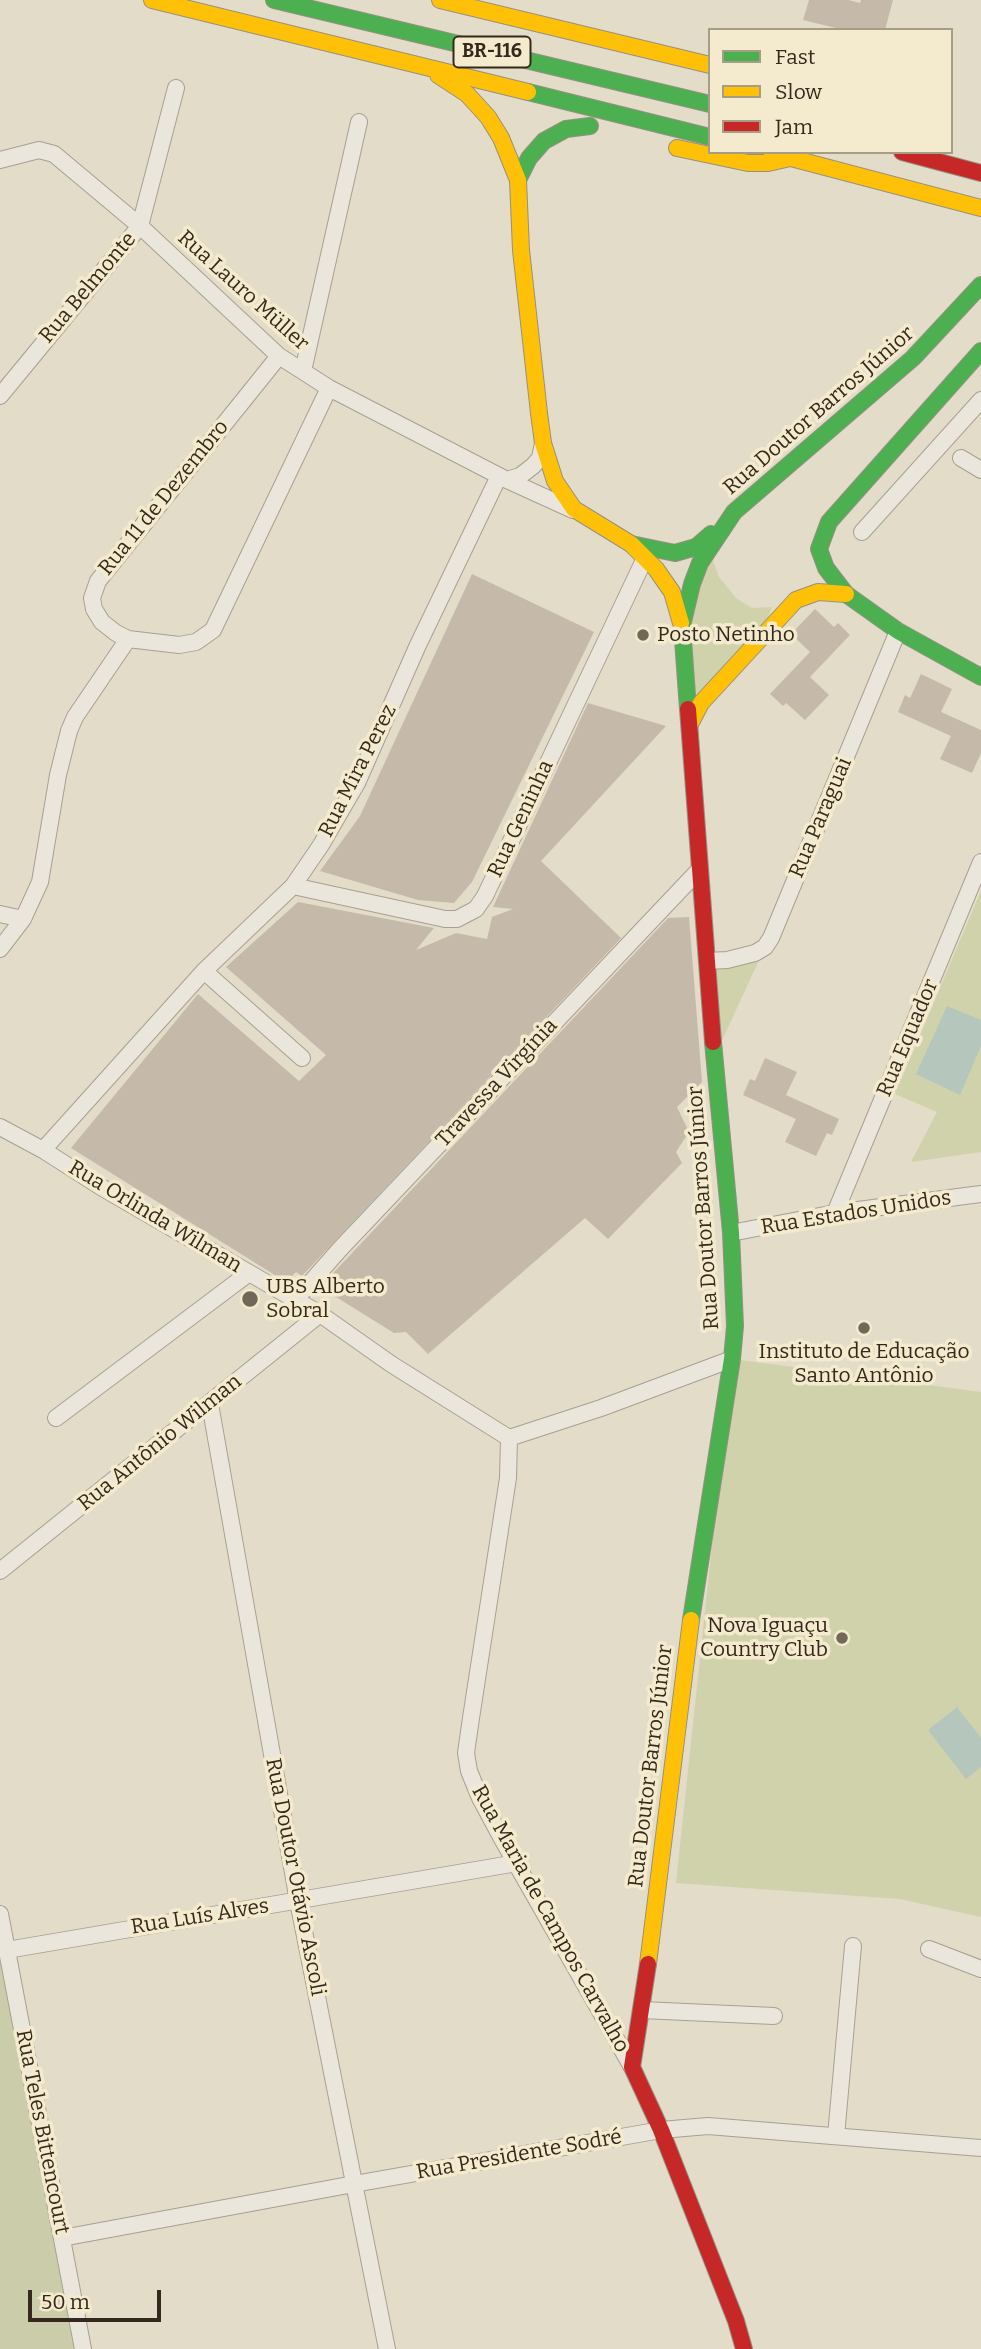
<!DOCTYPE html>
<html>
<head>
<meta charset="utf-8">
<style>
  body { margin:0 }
  #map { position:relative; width:981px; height:2349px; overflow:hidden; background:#e2dcc8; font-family:Bitter,serif }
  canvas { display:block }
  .legend { position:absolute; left:708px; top:28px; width:245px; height:126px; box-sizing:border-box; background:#f4ebce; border:2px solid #a79d87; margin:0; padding:9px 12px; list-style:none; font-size:21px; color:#34291c }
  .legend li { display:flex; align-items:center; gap:14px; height:35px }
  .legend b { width:35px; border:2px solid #a79d87 }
  .scale { position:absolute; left:28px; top:2290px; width:133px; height:32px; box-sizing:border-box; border:4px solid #34291c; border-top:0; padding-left:9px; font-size:21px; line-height:24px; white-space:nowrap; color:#34291c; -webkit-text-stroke:5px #f4ebce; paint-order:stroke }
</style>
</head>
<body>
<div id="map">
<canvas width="981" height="2349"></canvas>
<ul class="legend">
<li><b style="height:9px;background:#4caf50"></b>Fast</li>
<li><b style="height:9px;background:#ffc107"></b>Slow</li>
<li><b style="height:9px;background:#c62828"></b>Jam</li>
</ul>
<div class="scale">50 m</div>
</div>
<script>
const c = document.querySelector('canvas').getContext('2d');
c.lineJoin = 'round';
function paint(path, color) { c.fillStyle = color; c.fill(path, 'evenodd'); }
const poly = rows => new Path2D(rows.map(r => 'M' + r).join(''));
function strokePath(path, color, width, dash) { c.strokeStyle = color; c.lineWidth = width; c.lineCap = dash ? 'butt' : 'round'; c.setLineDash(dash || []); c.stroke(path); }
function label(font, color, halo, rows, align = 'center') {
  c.font = font + ' Bitter,serif'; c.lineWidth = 7; c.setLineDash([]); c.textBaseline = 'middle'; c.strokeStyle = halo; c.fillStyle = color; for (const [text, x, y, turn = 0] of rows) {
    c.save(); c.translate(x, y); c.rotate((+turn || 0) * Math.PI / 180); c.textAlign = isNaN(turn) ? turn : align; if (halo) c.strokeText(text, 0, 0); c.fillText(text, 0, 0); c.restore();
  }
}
paint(poly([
  [710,553,719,577,736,598,752,608,772,607,766,623,692,702,687,619],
  [981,891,981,1152,911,1162,937,1112,895,1094],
  [765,947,714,1058,711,962],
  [732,1359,981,1392,981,1917,900,1899,676,1883]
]), '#d0d2ab');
paint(poly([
  [0,1959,74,2349,0,2349]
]), '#caccaa');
paint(poly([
  [947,1006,981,1020,981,1046,960,1095,916,1074],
  [957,1707,981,1738,981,1767,966,1779,928,1730]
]), '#b5c7bc');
paint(poly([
  [809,0,848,0,860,3,861,0,893,0,885,30,844,30,803,20],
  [472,574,594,632,472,882,454,903,418,900,320,871,360,816],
  [815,609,834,627,838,623,850,635,810,677,829,695,805,720,786,703,783,706,770,694,810,652,791,634],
  [921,674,952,689,941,712,981,730,981,753,972,773,940,759,951,736,898,712,905,695,910,698],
  [588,703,666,726,541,861,621,938,302,1276,296,1272,286,1282,71,1148,198,994,299,1081,326,1055,226,967,298,902,434,928,416,950,456,933,487,939,492,917,513,909,493,907],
  [689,917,702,1082,677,1107,689,1132,676,1152,682,1163,608,1239,585,1218,428,1354,406,1332,394,1333,320,1287,668,918],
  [765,1058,797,1072,786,1095,839,1119,832,1135,827,1133,816,1156,785,1142,796,1119,743,1095,750,1079,755,1081]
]), '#c5baaa');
const street = poly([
  [0,160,39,150,54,154,140,226,279,356,329,388,507,480,573,510],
  [279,356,98,581,92,598,94,609,102,622,116,633,128,639,179,645,196,642,213,630,329,388],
  [303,371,359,122],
  [0,396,140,226,176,88],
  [961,458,981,470],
  [507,480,520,476,533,466,540,458,543,443],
  [862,532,981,400],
  [293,886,445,919,457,919,476,909,485,896,645,558],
  [0,914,23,919],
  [0,949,23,919,40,882,58,775,69,731,75,717,128,639],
  [707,961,727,960,755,953,765,947,771,938,898,631],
  [204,971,302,1058],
  [0,1127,43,1150,101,1187,320,1314,391,1364,509,1438,601,1408,732,1359],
  [43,1150,204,971,293,886,321,845,357,783,418,645,499,476],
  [835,1213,981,862],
  [731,1233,835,1213,981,1194],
  [296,1299,340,1249,700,869],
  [210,1404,298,1901,387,2349],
  [56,1418,249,1273],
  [509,1438,508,1478,471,1718,466,1753,469,1771,480,1798,501,1837,632,2067],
  [0,1571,320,1314],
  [0,1914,83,2349],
  [929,1949,981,1969],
  [7,1950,517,1863],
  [642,2010,774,2016],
  [836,2136,853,1946],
  [62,2238,354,2184,661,2130,708,2126,981,2148]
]);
const fast = poly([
  [274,0,710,104],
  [528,92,710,137],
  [518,180,529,158,544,141,566,129,590,126],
  [981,351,829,522,819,549,826,568,846,594,898,631,981,677],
  [631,544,675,553,696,547,711,534],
  [688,709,682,626,692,584,700,563,734,512,913,358,981,285],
  [691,1620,732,1359,735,1326,731,1233,713,1042]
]);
const slow = poly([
  [152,0,528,92],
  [440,0,710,65],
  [438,75,467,94,488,117,501,138,518,180,521,250,539,413,543,443,555,481,574,509,631,544,656,569,672,592,681,623],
  [677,148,748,163,768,163,790,158],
  [772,153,981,208],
  [690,724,701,703,796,600,818,592,846,594],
  [648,1964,691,1620]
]);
const jam = poly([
  [902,152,981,173],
  [688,709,713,1042],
  [648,1964,632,2067,661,2130,736,2321,744,2349]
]);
strokePath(street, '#a7a092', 18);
strokePath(fast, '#969082', 18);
strokePath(slow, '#969082', 18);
strokePath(jam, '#969082', 18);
strokePath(street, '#eae6db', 16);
strokePath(fast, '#4caf50', 16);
strokePath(slow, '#ffc107', 16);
strokePath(jam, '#c62828', 16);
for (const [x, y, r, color] of [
  [643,635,7,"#716858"],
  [250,1299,9,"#716858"],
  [864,1328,7,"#716858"],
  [842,1638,7,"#716858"]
]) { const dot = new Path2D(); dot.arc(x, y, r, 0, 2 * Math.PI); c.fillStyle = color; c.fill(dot); strokePath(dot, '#f4ebce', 2.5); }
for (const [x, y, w] of [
  [492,52,77]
]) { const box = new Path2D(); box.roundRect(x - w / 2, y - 15.5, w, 31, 5); c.fillStyle = '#f4ebce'; c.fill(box); strokePath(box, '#34291c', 2); }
label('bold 19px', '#34291c', null, [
  ["BR-116",492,52]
]);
label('21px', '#34291c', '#f4ebce', [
  ["Rua Belmonte",88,288,-50],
  ["Rua Lauro Müller",243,291,42],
  ["Rua Doutor Barros Júnior",819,411,-41],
  ["Rua 11 de Dezembro",164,498,-51],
  ["Rua Mira Perez",358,771,-63],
  ["Rua Paraguai",821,818,-67],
  ["Rua Geninha",521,819,-65],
  ["Rua Equador",908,1038,-67],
  ["Travessa Virgínia",497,1083,-47],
  ["Rua Doutor Barros Júnior",704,1208,-94],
  ["Rua Estados Unidos",856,1213,-9],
  ["Rua Orlinda Wilman",155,1217,31],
  ["Rua Antônio Wilman",160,1443,-39],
  ["Rua Doutor Barros Júnior",651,1766,-83],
  ["Rua Doutor Otávio Ascoli",295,1877,79],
  ["Rua Luís Alves",200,1917,-9],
  ["Rua Maria de Campos Carvalho",550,1919,61],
  ["Rua Teles Bittencourt",42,2132,79],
  ["Rua Presidente Sodré",519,2155,-10]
]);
label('21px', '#34291c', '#f4ebce', [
  ["Posto Netinho",657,635],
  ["UBS Alberto",266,1287],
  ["Sobral",266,1311],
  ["Instituto de Educação",864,1352,"center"],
  ["Santo Antônio",864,1376,"center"],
  ["Nova Iguaçu",828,1626,"right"],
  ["Country Club",828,1650,"right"]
], 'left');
</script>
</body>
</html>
